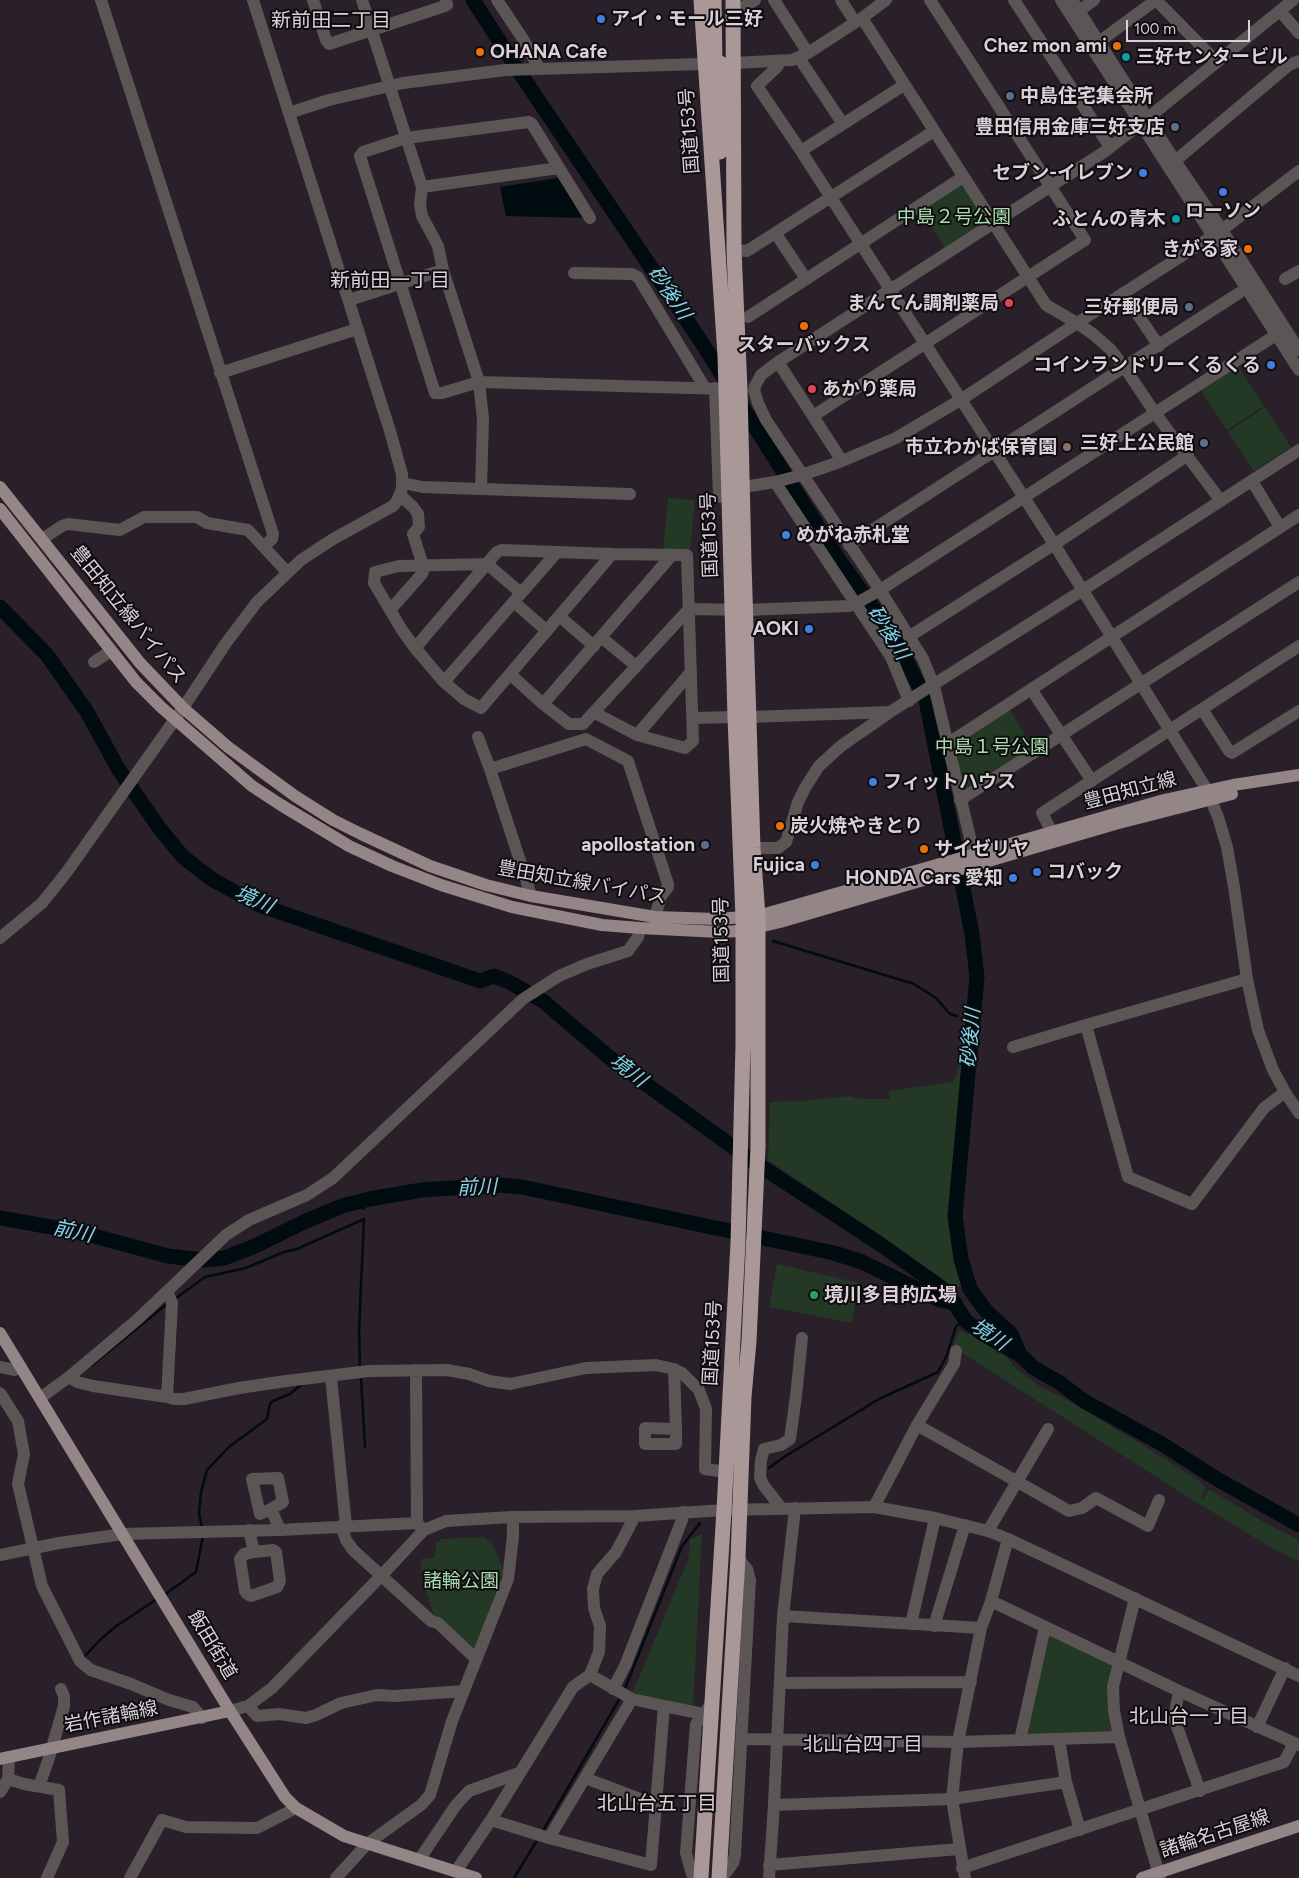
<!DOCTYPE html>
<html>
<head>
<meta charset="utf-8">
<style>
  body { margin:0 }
  #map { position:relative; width:1299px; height:1878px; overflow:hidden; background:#292029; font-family:Figtree,sans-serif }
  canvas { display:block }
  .scale { position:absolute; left:1126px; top:20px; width:124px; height:22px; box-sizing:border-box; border:2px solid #d8d2d8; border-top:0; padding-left:6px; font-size:15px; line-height:18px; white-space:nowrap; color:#d8d2d8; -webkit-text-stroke:4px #0f0b0f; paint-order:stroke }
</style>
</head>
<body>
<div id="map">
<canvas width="1299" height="1878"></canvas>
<div class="scale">100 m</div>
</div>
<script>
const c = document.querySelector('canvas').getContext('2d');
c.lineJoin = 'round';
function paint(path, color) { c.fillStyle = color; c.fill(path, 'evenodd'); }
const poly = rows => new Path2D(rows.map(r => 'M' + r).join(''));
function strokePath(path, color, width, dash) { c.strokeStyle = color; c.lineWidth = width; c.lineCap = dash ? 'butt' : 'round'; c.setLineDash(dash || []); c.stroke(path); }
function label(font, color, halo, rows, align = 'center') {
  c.font = font + ' Figtree,"Noto Sans JP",sans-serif'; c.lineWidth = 4; c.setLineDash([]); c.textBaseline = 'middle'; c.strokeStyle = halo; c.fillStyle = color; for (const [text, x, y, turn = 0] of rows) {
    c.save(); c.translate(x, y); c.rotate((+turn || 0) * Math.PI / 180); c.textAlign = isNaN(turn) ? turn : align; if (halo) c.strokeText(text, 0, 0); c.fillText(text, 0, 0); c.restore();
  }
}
paint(poly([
  [962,184,988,224,946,250,921,210],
  [1238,366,1264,406,1227,430,1201,391],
  [1265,407,1291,447,1254,471,1228,432],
  [668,498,695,500,690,549,663,550],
  [1009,709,1033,747,963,794,952,744],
  [964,1020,968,1021,951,1231,962,1284,956,1290,881,1236,768,1160,770,1102,802,1101,849,1096,861,1099,890,1099,888,1091,952,1082,956,1078,958,1069],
  [777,1264,859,1283,852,1323,769,1307],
  [959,1330,966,1334,973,1333,1006,1356,1015,1368,1041,1387,1062,1397,1141,1444,1198,1480,1206,1488,1201,1498,1203,1499,1209,1489,1267,1524,1299,1540,1299,1562,1265,1544,1191,1499,953,1347],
  [702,1534,693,1707,632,1694,688,1560,690,1539],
  [484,1537,495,1548,503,1571,474,1654,434,1616,422,1578,421,1559,435,1558,436,1542,440,1542,440,1539],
  [1046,1632,1112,1666,1108,1711,1111,1731,1024,1736]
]), '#233925');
paint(poly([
  [558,178,585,218,506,216,500,187]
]), '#000c0f');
strokePath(poly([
  [773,941,914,984,936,998,950,1014,957,1016],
  [361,1201,364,1209],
  [175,1299,205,1277,246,1268,284,1252,297,1249,364,1219,359,1330,360,1369],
  [91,1366,168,1303],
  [361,1377,365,1447],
  [769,1468,784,1457,879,1399,938,1372,947,1355,956,1326,966,1321],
  [202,1528,199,1513,201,1492,207,1470,229,1447,267,1419,270,1404,273,1401,290,1394,302,1384],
  [164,1595,196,1572,203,1536],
  [84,1657,100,1640,115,1627,157,1599],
  [624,1691,682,1546,700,1523],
  [544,1829,620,1698],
  [514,1878,536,1842]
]), '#000c0f', 2.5);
strokePath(poly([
  [473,0,520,73,700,340,839,560,895,638,926,700,972,934,977,977,955,1216,961,1259,970,1289,986,1311,1011,1334,1020,1355],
  [0,607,47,655,87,712,119,770,160,829,183,857,213,880,259,905,480,981,494,976,509,982,543,1001,610,1058,751,1160,880,1244,946,1291,966,1321,983,1334,1020,1355,1034,1368,1060,1383,1084,1401,1162,1444,1217,1479,1299,1525],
  [0,1218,79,1232,168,1256,203,1260,224,1258,253,1247,306,1221,342,1206,369,1199,422,1190,500,1185,522,1187,834,1253,862,1262,940,1300,955,1303]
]), '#000c0f', 15);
strokePath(poly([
  [101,0,273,534,272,539,264,546],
  [313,0,326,40,329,44,445,6,447,5,446,0],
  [362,0,422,187,420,205,422,216,438,246,443,270,479,382,483,419,481,489,630,494],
  [497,0,523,39,539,68],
  [774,0,808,53],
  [841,0,855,22],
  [1014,0,1110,147],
  [1061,0,1299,370],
  [1072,0,1175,161,1222,230,1299,350],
  [1156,0,1217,62],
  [1079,11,1094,0],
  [1280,11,1299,33],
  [733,13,755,0],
  [862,18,1046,305,1077,323,1093,334,1110,349,1125,368,1155,413,1221,501],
  [1100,41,1156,0],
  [799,58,843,124],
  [780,61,777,67,757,86,801,151,1054,544,1207,790,1218,817,1227,847,1234,887,1247,979,1258,1030,1273,1070,1285,1092,1299,1113],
  [289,113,329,100,403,83,505,70,733,63,792,60,808,53,862,18,886,0],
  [801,151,904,85],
  [1175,161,1289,65,1299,61],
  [422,187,559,168],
  [590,218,532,124,529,122,406,138,363,152,360,156,435,393,442,393,479,382,726,389],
  [776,234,806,279],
  [734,250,747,251,934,131],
  [574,273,632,274,638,277,705,388],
  [1285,279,1299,271],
  [1123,293,1159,346],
  [349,300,443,270],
  [748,317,963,177],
  [778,362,842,461],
  [220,373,357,329],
  [715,388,719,497],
  [813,416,1085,240,930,0],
  [1252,481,1280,527],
  [775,482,891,657,909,701],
  [403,483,422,487,481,489],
  [743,487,775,482,802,475,842,461,896,438,962,399,1077,323,1222,230,1299,171],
  [42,539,62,526,68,524,120,530,144,517,197,517,207,523,248,530,287,572],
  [849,545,1239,293],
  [521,593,487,564,399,566,375,572,374,583,402,630,415,648,444,682,464,699,481,708,612,554],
  [514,602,547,631],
  [390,610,422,574,424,569,413,534,419,527,418,514,413,507,400,495],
  [559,616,594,646],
  [910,636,1061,540,1188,455],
  [601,637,636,666],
  [415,648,497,552,502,550,612,554,687,555,693,741,685,748,637,735,595,713],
  [94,662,111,651],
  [510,674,543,704,569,724,583,724,689,609,746,610,849,606,855,604,880,590,1276,335],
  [444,682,557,552],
  [1031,689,1092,781],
  [543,704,672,555],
  [1202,709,1299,646],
  [750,717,890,712],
  [693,718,735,717],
  [637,735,691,672],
  [478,737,490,769,526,879,531,896],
  [947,744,1299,515],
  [490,769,586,739,628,761,668,884,668,887,661,896,655,917],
  [960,800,1299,582],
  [1052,832,1042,813,1202,709,1229,751,1232,753,1299,711],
  [753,848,778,848,786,842,798,802,805,788,819,766,841,746,890,712,1083,590,1299,450],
  [976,863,934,686,923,659,880,590,766,420,758,403,754,390,755,386,761,375,778,362,1104,152,1148,118,1293,0],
  [0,938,42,903,66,873,183,708,226,643,257,602,301,560,333,539,393,506,397,501,402,489,402,474,390,431,253,0],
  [1247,979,1086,1025,1128,1177,1192,1204,1264,1108,1285,1092],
  [1013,1047,1086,1025],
  [0,1367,15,1370,21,1367],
  [674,1369,676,1429,676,1444,645,1444,645,1428,676,1429],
  [416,1370,417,1523],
  [69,1377,77,1382,93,1386,167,1397,174,1399,184,1399,239,1388,286,1381,369,1371,447,1370,469,1374,489,1381,510,1384,586,1368,656,1365,674,1369,682,1373,699,1390,706,1409,705,1469,726,1472],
  [331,1377,346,1526],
  [0,1393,18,1421,24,1454,18,1484,42,1586,80,1661,91,1670,131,1684,169,1700,193,1707,202,1718],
  [167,1397,172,1303,167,1291],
  [40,1398,69,1377,138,1319,226,1235,249,1220,307,1195,333,1178,523,999,559,976,587,964,628,951,638,937,640,928],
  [917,1425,1069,1511,1082,1508,1096,1498,1148,1526,1159,1500],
  [874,1507,917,1425,954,1364,956,1351],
  [271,1509,260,1514,252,1479,278,1478,283,1502,271,1509,280,1530],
  [782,1509,764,1486,760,1478,761,1460,764,1449,781,1445,790,1439,796,1396,802,1338],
  [341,1526,346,1540,353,1550,431,1621,438,1623,476,1659],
  [249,1530,254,1552,273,1550,276,1552,280,1581,277,1587,251,1596,247,1594,245,1591,240,1559,244,1554,254,1552],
  [988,1531,1048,1429],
  [0,1555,59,1543,123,1534,280,1530,417,1523,424,1530],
  [1135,1598,1113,1687,1114,1711,1119,1737,1160,1878],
  [991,1601,1179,1691,1299,1745],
  [783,1616,981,1628],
  [911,1624,935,1518],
  [934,1626,965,1525],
  [780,1683,971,1682],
  [613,1689,625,1666,682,1520,683,1512],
  [1179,1691,1174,1718,1200,1791],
  [248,1706,257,1716,279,1714,306,1718,316,1715,341,1703,377,1695,394,1696,464,1691],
  [664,1706,703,1714],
  [230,1711,248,1706,272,1688,382,1575,424,1530,446,1521,511,1517,635,1516,724,1510,874,1507,935,1518,988,1531,1008,1539,1299,1676],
  [1257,1727,1285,1668],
  [742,1739,958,1742,1119,1737],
  [1059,1739,1066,1782,1080,1830],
  [1020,1740,1045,1627],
  [585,1778,656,1805],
  [8,1779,24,1784,59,1790,63,1842,47,1878],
  [39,1786,48,1761,64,1706,64,1696,61,1689],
  [0,1792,8,1779,9,1757],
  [774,1805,952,1799,1066,1782],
  [491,1820,549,1838,651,1865,664,1706,632,1699,590,1675],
  [549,1838,632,1699],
  [419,1860,456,1805,469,1791,519,1773],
  [769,1865,959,1849],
  [962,1868,1284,1762,1294,1743],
  [456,1871,491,1820,573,1687,590,1675,599,1652,600,1626,594,1608,593,1589,597,1574,616,1552,635,1516],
  [130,1878,162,1820,186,1827,257,1828,296,1808],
  [336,1878,367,1844,421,1805,430,1795,452,1721,508,1579,513,1536,513,1517],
  [693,1878,686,1853,696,1724,711,1704],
  [722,1878,733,1863,735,1855,750,1580,747,1569,738,1558],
  [769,1878,774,1805,783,1616,795,1508],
  [965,1878,952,1799,958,1742,981,1628,991,1601,1008,1539]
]), '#5c5555', 12);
strokePath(poly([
  [0,487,140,663,183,708,228,747,295,796,333,820,361,834,430,866,486,885,531,896,655,917,717,919,758,916,1164,800,1233,785,1299,775],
  [0,509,136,682,161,707,252,786,281,805,349,846,392,866,441,885,512,907,602,925,640,928,719,932,742,931,780,922,1115,824,1232,794],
  [0,1333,230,1711,285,1797,296,1808,344,1836,476,1878],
  [0,1759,230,1711],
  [1142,1878,1299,1826]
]), '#948586', 12);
strokePath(poly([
  [714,0,715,63],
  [720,63,720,152],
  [701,1878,724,1510,738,1243,743,1045,743,918,735,717,725,355,701,0],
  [719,1878,738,1558,744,1397,749,1341,758,1147,758,916,753,848,744,563,740,390,734,250,733,0]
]), '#aa9899', 15);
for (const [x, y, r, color] of [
  [601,19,5,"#3f7fe0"],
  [1117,46,5,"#e8710a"],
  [480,52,5,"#e8710a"],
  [1126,57,5,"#0f9aa8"],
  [1010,96,5,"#5c6f8a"],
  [1175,127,5,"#5c6f8a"],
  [1143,173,5,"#3f7fe0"],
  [1223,192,5,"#3f7fe0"],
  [1176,219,5,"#0f9aa8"],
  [1248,249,5,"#e8710a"],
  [1009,303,5,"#e0444e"],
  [1189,307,5,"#5c6f8a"],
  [804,326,5,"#e8710a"],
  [1271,365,5,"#3f7fe0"],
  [812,389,5,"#e0444e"],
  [1204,443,5,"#5c6f8a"],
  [1067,447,5,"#8d6e63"],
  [786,535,5,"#3f7fe0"],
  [809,629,5,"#3f7fe0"],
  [873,782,5,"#3f7fe0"],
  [780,826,5,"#e8710a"],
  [705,845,5,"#5c6f8a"],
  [924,849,5,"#e8710a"],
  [815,865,5,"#3f7fe0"],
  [1037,872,5,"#3f7fe0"],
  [1013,878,5,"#3f7fe0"],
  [814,1295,5,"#2e9e5b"]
]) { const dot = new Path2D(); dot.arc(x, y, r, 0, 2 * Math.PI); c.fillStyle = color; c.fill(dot); strokePath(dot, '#0f0b0f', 2); }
label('bold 19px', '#d8d2d8', '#0f0b0f', [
  ["アイ・モール三好",611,19,"left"],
  ["Chez mon ami",1107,46],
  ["OHANA Cafe",490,52,"left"],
  ["三好センタービル",1136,57,"left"],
  ["中島住宅集会所",1020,96,"left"],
  ["豊田信用金庫三好支店",1165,127],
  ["セブン-イレブン",1133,173],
  ["ローソン",1223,211,"center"],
  ["ふとんの青木",1166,219],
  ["きがる家",1238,249],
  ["まんてん調剤薬局",999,303],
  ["三好郵便局",1179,307],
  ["スターバックス",804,345,"center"],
  ["コインランドリーくるくる",1261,365],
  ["あかり薬局",822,389,"left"],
  ["三好上公民館",1194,443],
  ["市立わかば保育園",1057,447],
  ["めがね赤札堂",796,535,"left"],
  ["AOKI",799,629],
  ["フィットハウス",883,782,"left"],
  ["炭火焼やきとり",790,826,"left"],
  ["apollostation",695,845],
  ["サイゼリヤ",934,849,"left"],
  ["Fujica",805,865],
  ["コバック",1047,872,"left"],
  ["HONDA Cars 愛知",1003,878],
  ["境川多目的広場",824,1295,"left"]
], 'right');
label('19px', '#d8d2d8', '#0f0b0f', [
  ["国道153号",690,131,-94],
  ["国道153号",710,535,-92],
  ["豊田知立線バイパス",128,615,51],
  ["豊田知立線",1130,791,-15],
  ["豊田知立線バイパス",582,883,10],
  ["国道153号",722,940,-91],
  ["国道153号",713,1343,-87],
  ["飯田街道",212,1645,59],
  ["岩作諸輪線",111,1717,-11],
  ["諸輪名古屋線",1215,1834,-18]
]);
label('19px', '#a7deac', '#0f0b0f', [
  ["中島２号公園",954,217],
  ["中島１号公園",992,747],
  ["諸輪公園",461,1581]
]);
label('20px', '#d8d2d8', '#0f0b0f', [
  ["新前田二丁目",331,21],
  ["新前田一丁目",390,281],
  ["北山台一丁目",1189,1717],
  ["北山台四丁目",863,1745],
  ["北山台五丁目",657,1804]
]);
label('italic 20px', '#7fd6eb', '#0f0b0f', [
  ["砂後川",669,293,56],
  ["砂後川",888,633,58],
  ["境川",254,900,24],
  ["砂後川",971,1038,-85],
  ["境川",628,1071,37],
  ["前川",477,1188,-2],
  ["前川",73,1232,12],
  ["境川",989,1335,34]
]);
</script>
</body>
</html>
